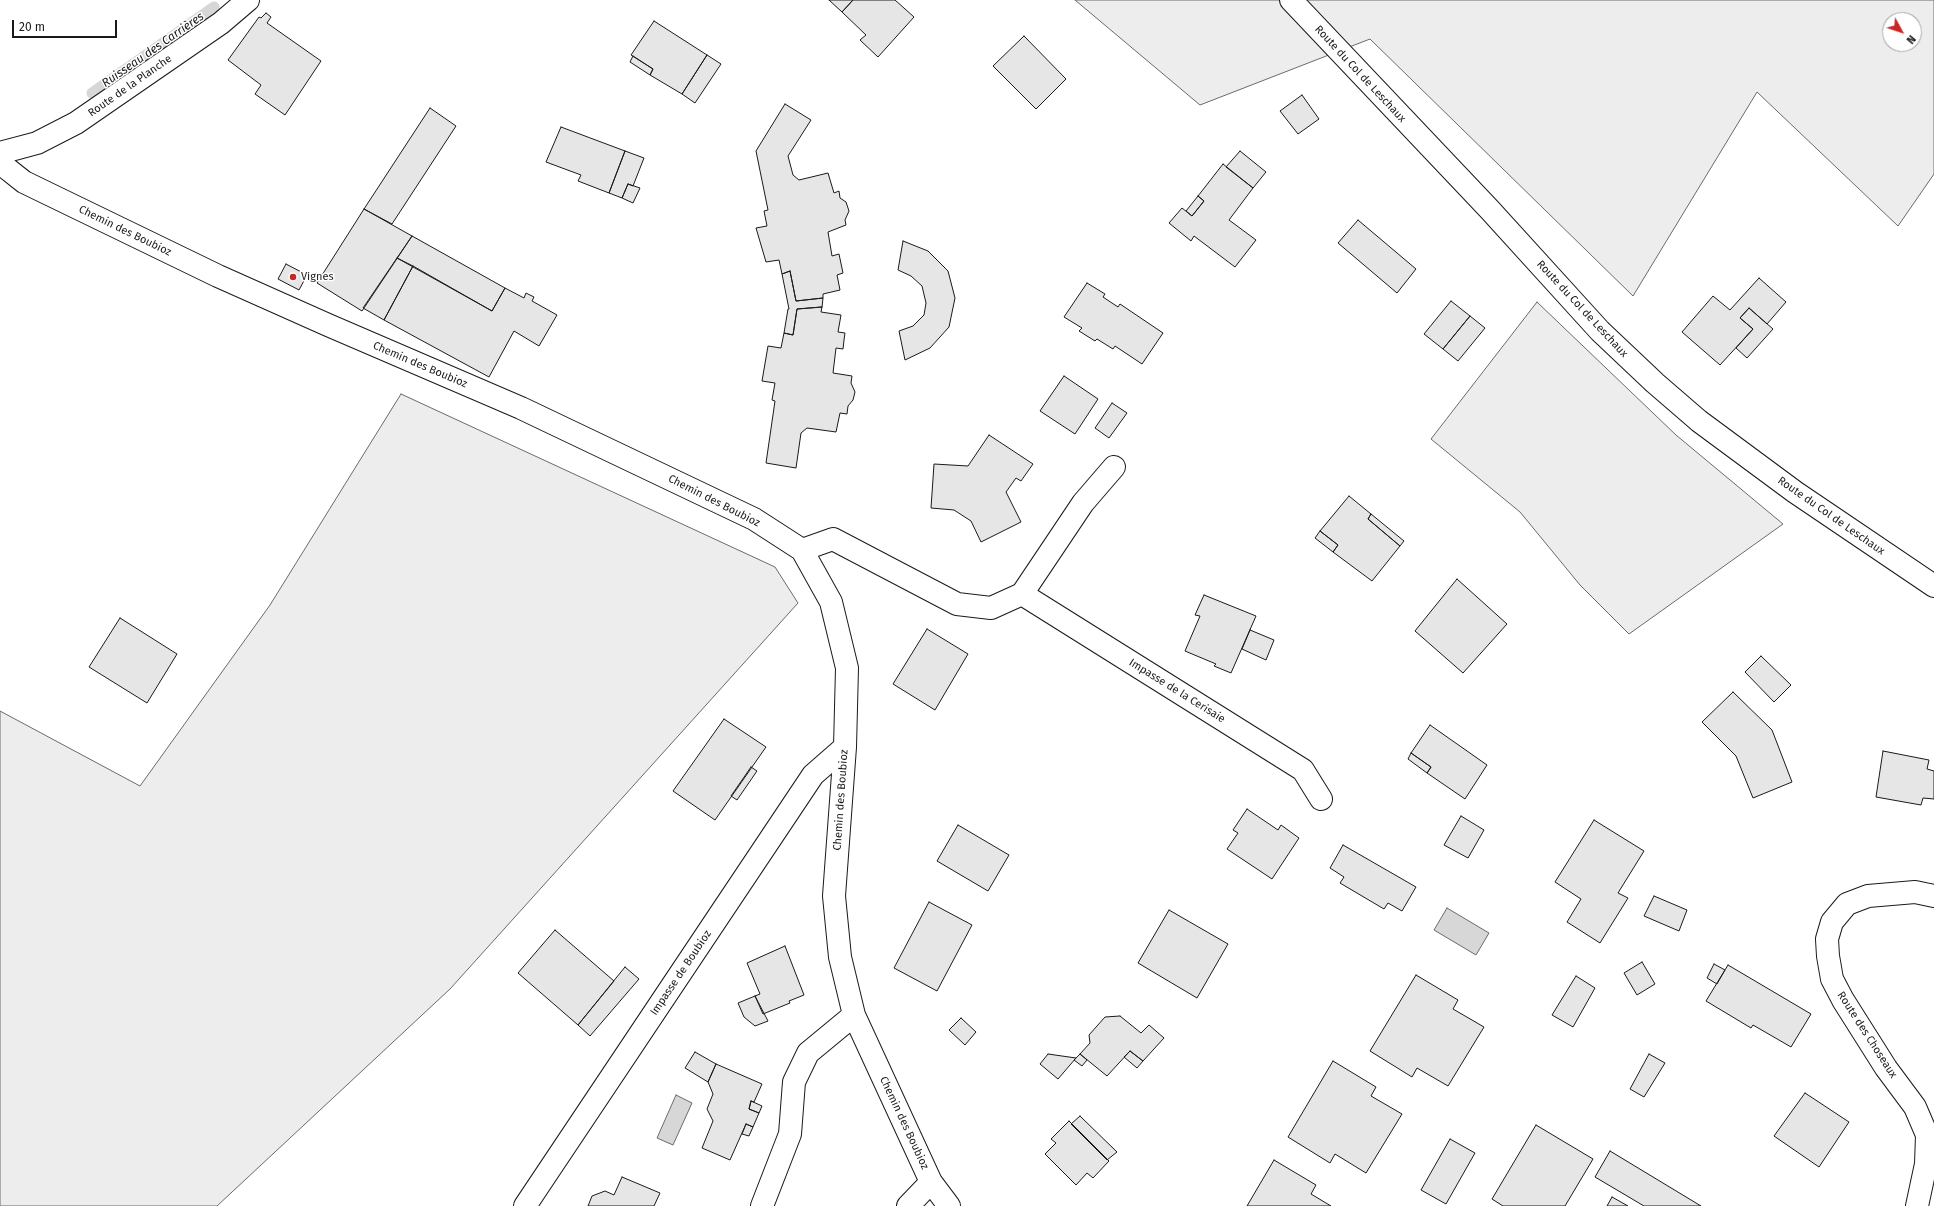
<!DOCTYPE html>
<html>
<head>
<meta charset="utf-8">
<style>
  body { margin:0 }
  #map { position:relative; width:1934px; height:1206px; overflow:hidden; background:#fff; font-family:"Fira Sans",sans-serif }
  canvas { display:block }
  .north { position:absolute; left:1882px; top:12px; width:40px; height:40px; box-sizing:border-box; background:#fff; border:1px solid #a3a3a3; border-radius:50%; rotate:130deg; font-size:11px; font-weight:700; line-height:16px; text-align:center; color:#1a1a1a }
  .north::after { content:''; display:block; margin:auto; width:14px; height:18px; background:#c62828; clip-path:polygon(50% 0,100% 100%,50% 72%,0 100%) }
  .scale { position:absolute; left:12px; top:20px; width:105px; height:18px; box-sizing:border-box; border:2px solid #1a1a1a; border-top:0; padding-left:5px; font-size:12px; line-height:14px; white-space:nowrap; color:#1a1a1a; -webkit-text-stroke:3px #fff; paint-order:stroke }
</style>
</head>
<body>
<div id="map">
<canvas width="1934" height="1206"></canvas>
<div class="north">N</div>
<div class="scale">20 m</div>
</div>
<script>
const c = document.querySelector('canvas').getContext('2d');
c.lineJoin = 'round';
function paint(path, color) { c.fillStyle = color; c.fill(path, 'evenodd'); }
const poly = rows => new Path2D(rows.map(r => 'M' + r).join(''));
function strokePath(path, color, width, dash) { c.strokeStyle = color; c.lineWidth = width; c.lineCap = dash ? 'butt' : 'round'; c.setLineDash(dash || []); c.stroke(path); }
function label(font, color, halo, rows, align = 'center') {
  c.font = font + ' "Fira Sans",sans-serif'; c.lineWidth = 3; c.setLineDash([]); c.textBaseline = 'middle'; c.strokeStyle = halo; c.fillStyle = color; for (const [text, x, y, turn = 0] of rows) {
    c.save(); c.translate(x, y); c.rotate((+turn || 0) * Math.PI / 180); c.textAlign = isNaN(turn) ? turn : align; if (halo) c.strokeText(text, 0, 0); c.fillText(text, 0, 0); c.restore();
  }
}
const built = poly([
  [1075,0,1934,0,1934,174,1898,226,1757,92,1633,296,1370,39,1200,105,1075,0],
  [1890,20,1914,20,1914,44,1890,44,1890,20],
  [1537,302,1676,435,1783,524,1629,634,1580,585,1520,512,1431,439,1537,302],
  [401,394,775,567,798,603,450,989,217,1206,0,1206,0,711,140,786,270,605,401,394]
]);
paint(built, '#ededed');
strokePath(built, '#6a6a6a', 1);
const water = poly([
  [1447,908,1489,933,1476,955,1434,930,1447,908],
  [676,1095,692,1103,673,1145,657,1138,676,1095]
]);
paint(water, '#d7d7d7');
strokePath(water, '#6a6a6a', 1);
strokePath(poly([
  [92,93,214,7]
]), '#d7d7d7', 11);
const building = poly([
  [829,0,853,0,842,12,829,0],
  [853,0,895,0,914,17,878,57,860,40,866,35,842,12,853,0],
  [266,13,271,17,267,23,321,61,285,115,255,94,261,85,228,60,259,17,261,18,266,13],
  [654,21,707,55,682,94,650,75,653,69,631,55,654,21],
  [1024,36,1066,79,1036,109,993,66,1024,36],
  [707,55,721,64,695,103,682,94,707,55],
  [633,56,653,69,650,75,630,62,633,56],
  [1302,95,1319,119,1298,134,1280,111,1302,95],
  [785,104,811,120,788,156,793,175,799,180,828,173,834,193,839,191,840,198,846,202,849,211,845,220,846,225,828,232,832,256,839,254,843,273,837,275,840,290,823,294,823,298,796,301,790,271,782,274,779,260,766,262,756,228,767,226,764,211,768,210,756,151,785,104],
  [430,108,456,126,392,224,364,209,430,108],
  [561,127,625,151,609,193,578,181,581,175,546,162,561,127],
  [625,151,644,158,633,186,628,184,622,198,609,193,625,151],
  [1240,151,1266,172,1253,188,1226,167,1240,151],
  [1223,164,1253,188,1229,220,1256,240,1235,267,1194,236,1191,241,1169,223,1182,208,1192,216,1204,201,1198,196,1223,164],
  [628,184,640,188,633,203,622,198,628,184],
  [1198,196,1204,201,1192,216,1186,211,1198,196],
  [364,209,412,236,362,311,317,283,364,209],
  [1358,220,1416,269,1397,293,1338,243,1358,220],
  [412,236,505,288,492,311,397,258,412,236],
  [903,241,928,251,948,271,955,298,949,327,930,348,905,360,899,331,913,326,924,315,926,303,922,286,911,276,898,270,903,241],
  [397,258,413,266,384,320,363,308,397,258],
  [286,264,307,275,299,290,278,279,286,264],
  [413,266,492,311,505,288,524,298,526,293,534,297,532,301,557,315,539,346,514,331,489,377,384,320,413,266],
  [790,271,796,301,823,298,822,307,797,309,793,335,784,333,788,309,789,309,782,274,790,271],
  [1759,278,1786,302,1767,324,1749,308,1740,318,1753,329,1720,365,1682,332,1713,296,1730,310,1759,278],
  [1087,283,1105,294,1103,297,1118,307,1120,304,1163,333,1142,364,1115,346,1113,349,1097,339,1095,341,1079,331,1082,328,1064,317,1087,283],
  [1451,301,1470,316,1443,349,1424,334,1451,301],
  [822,307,821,312,841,315,838,332,845,333,844,340,843,349,836,348,833,373,852,376,851,383,855,392,853,400,848,406,847,414,840,413,836,432,807,428,801,433,796,468,766,463,775,401,772,400,775,383,762,381,768,346,781,348,784,333,793,335,797,309,822,307],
  [1749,308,1773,329,1747,358,1736,348,1753,329,1740,318,1749,308],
  [1470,316,1485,328,1458,361,1443,349,1470,316],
  [1064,376,1098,399,1075,434,1040,411,1064,376],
  [1112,403,1127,413,1109,438,1095,428,1112,403],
  [989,435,1033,464,1021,481,1016,478,1006,492,1021,522,981,542,971,521,954,510,931,508,934,464,968,466,989,435],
  [1349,496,1371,514,1368,519,1400,546,1372,581,1333,552,1338,545,1320,531,1349,496],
  [1371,514,1404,541,1400,546,1368,519,1371,514],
  [1320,531,1338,545,1333,552,1315,538,1320,531],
  [1457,579,1507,624,1463,673,1415,631,1457,579],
  [1204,595,1256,616,1231,673,1214,666,1216,664,1185,651,1200,616,1195,615,1204,595],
  [120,618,177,654,147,703,89,667,120,618],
  [927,629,968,654,935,710,893,684,927,629],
  [1250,630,1274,640,1266,660,1242,649,1250,630],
  [1761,656,1791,685,1774,702,1745,672,1761,656],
  [1733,692,1772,730,1792,782,1753,798,1736,756,1702,722,1733,692],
  [724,719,766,747,715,820,673,791,724,719],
  [1430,725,1487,765,1465,799,1427,773,1431,767,1411,753,1430,725],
  [1883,751,1929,760,1927,769,1934,771,1934,799,1923,798,1921,805,1876,797,1883,751],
  [1411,753,1431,767,1427,773,1408,759,1411,753],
  [751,767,757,771,737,800,731,796,751,767],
  [1247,809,1278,830,1281,825,1299,838,1272,879,1227,849,1238,833,1233,830,1247,809],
  [1461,816,1484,830,1468,858,1444,845,1461,816],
  [1594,820,1644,851,1618,893,1628,898,1600,943,1567,922,1581,899,1555,882,1594,820],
  [958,825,1009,855,988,891,937,861,958,825],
  [1343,845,1416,887,1402,911,1388,903,1384,909,1340,883,1344,877,1330,868,1343,845],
  [1654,896,1687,910,1679,931,1644,916,1654,896],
  [929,902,972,925,937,991,894,968,929,902],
  [1169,910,1228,944,1197,998,1138,963,1169,910],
  [555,930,614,981,578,1025,518,973,555,930],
  [785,946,804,995,789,1001,790,1003,763,1014,755,996,760,994,747,963,785,946],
  [1642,962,1655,984,1637,995,1624,973,1642,962],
  [1714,964,1725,970,1717,984,1707,978,1714,964],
  [1728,965,1811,1014,1791,1047,1753,1025,1751,1028,1706,1001,1728,965],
  [625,967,639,979,590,1036,578,1025,625,967],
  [1416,975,1458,1000,1453,1009,1484,1027,1448,1086,1417,1068,1412,1077,1370,1051,1416,975],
  [1576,976,1595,988,1573,1027,1552,1015,1576,976],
  [755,996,768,1021,755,1026,744,1017,738,1003,755,996],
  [1120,1016,1141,1033,1149,1025,1164,1038,1143,1061,1130,1051,1107,1076,1080,1054,1090,1043,1089,1035,1105,1017,1120,1016],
  [961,1018,976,1032,965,1045,949,1030,961,1018],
  [1130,1051,1143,1061,1137,1068,1124,1057,1130,1051],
  [695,1052,716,1064,708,1082,685,1068,695,1052],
  [1048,1054,1076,1058,1058,1079,1040,1064,1048,1054],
  [1080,1054,1087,1060,1082,1066,1074,1060,1080,1054],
  [1649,1054,1665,1063,1644,1097,1630,1089,1649,1054],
  [1333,1061,1376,1087,1371,1096,1402,1114,1366,1173,1335,1154,1330,1163,1288,1137,1333,1061],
  [716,1064,762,1084,754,1102,751,1101,749,1109,759,1113,753,1127,746,1124,730,1160,702,1148,713,1121,707,1109,713,1094,708,1082,716,1064],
  [1805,1093,1849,1122,1819,1167,1774,1136,1805,1093],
  [751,1101,762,1106,759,1113,749,1109,751,1101],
  [1080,1116,1117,1152,1107,1160,1071,1124,1080,1116],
  [1069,1121,1109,1161,1093,1178,1087,1173,1076,1185,1045,1154,1056,1143,1051,1139,1069,1121],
  [746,1124,753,1127,749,1136,742,1134,746,1124],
  [1536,1125,1593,1159,1565,1206,1503,1206,1492,1199,1536,1125],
  [1450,1139,1475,1153,1446,1204,1421,1190,1450,1139],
  [1610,1151,1701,1206,1644,1206,1595,1177,1610,1151],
  [1274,1160,1316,1185,1311,1194,1331,1206,1247,1206,1274,1160],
  [622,1177,660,1193,654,1206,588,1206,592,1196,605,1191,614,1195,622,1177],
  [1612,1197,1628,1206,1607,1206,1612,1197]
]);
paint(building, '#e6e6e6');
strokePath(building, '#1a1a1a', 1);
const street = poly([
  [0,153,37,143,76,123,221,23,248,0],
  [0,163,24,182,218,276,328,325,521,408,754,519,802,550,831,602,847,668,845,747,834,896,840,957,854,1015,931,1182,949,1206],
  [802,550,833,539,957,604,991,608,1022,594,1083,503,1114,467],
  [1022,594,1303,770,1321,799],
  [525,1206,813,775,845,747],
  [762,1206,790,1134,794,1082,808,1053,854,1015],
  [908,1206,931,1182],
  [1917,1206,1926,1164,1927,1135,1915,1107,1886,1068,1843,1000,1832,979,1828,956,1827,939,1832,922,1847,904,1868,896,1915,892,1934,896]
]);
const secondary = poly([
  [1291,0,1490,210,1600,331,1655,383,1699,421,1795,492,1934,586]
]);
strokePath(street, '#1a1a1a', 24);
strokePath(secondary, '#1a1a1a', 24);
strokePath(street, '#fff', 22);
strokePath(secondary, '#fff', 22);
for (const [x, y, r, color] of [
  [293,277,4,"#c62828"]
]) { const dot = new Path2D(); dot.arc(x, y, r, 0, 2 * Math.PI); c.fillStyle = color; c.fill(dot); strokePath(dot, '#fff', 1.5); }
label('11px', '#1a1a1a', '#fff', [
  ["Route du Col de Leschaux",1360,74,47],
  ["Route de la Planche",130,86,-35],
  ["Chemin des Boubioz",125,231,26],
  ["Route du Col de Leschaux",1582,309,47],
  ["Chemin des Boubioz",420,365,23],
  ["Chemin des Boubioz",714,501,27],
  ["Route du Col de Leschaux",1831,516,35],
  ["Impasse de la Cerisaie",1177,691,32],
  ["Chemin des Boubioz",841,800,-86],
  ["Impasse de Boubioz",681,973,-56],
  ["Route des Choseaux",1867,1035,57],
  ["Chemin des Boubioz",904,1123,65]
]);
label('11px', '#1a1a1a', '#fff', [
  ["Vignes",301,277]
], 'left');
label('italic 12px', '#1a1a1a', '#fff', [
  ["Ruisseau des Carrières",153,50,-35]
]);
</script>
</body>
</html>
